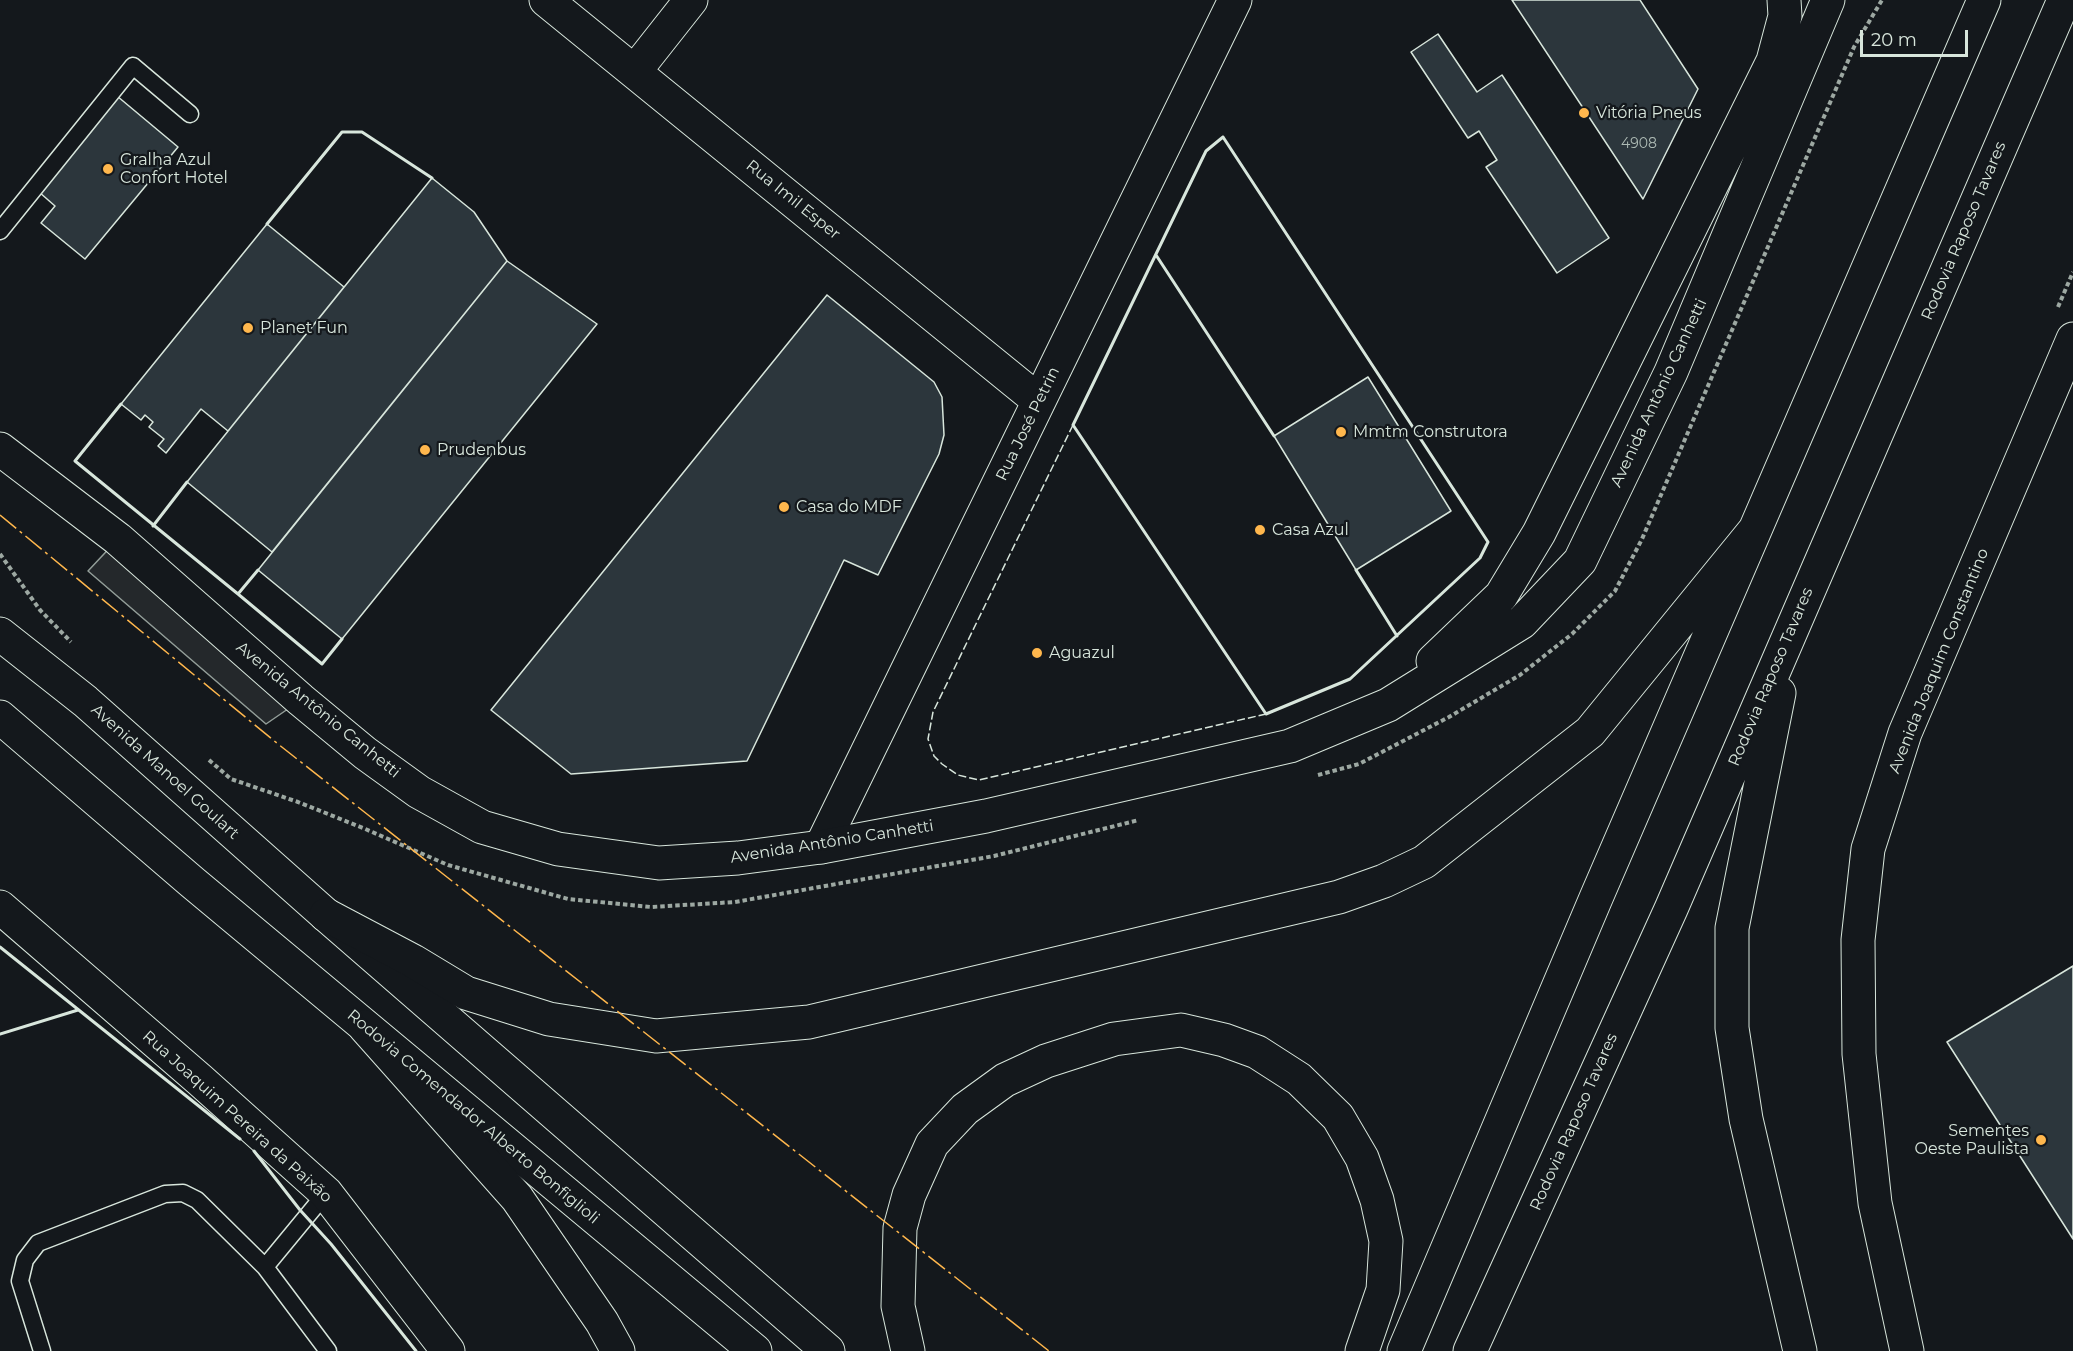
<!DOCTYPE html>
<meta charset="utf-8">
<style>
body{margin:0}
#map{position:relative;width:2073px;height:1351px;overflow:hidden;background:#14181c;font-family:Montserrat,sans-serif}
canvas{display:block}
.scale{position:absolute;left:1860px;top:30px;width:108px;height:27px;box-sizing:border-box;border:3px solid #d8e6dc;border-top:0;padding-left:8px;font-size:18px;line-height:21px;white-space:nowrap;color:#d8e6dc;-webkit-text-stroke:4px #14181c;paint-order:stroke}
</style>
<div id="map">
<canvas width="2073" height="1351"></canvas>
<div class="scale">20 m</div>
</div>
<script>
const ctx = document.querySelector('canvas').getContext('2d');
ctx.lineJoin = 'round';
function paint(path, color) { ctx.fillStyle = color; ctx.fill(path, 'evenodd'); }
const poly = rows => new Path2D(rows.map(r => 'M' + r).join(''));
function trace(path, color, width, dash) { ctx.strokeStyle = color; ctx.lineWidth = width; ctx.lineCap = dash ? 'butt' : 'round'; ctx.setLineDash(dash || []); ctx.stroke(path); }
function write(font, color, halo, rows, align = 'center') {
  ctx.font = font + ' Montserrat,sans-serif'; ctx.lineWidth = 4.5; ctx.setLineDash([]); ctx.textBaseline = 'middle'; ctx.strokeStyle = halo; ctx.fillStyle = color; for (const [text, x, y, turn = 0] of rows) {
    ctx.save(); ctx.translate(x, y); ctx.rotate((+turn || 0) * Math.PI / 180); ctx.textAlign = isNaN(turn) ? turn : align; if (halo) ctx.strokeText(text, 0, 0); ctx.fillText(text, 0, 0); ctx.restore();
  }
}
const parking = poly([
 [118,539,301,700,266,724,88,571,118,539]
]);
const building = poly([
 [1512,0,1640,0,1698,89,1643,199,1512,0],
 [1438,34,1477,92,1502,75,1609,238,1557,273,1486,167,1497,160,1479,131,1468,138,1411,52,1438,34],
 [117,96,178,147,85,259,41,223,55,206,39,192,117,96],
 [432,178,474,212,507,261,272,552,187,482,432,178],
 [267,224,344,287,228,431,201,409,166,453,158,446,164,439,149,427,153,422,145,415,141,420,121,404,267,224],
 [507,261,597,324,342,639,258,570,507,261],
 [827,295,934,382,942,397,944,435,939,454,878,575,844,560,747,761,571,774,491,710,827,295],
 [1368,377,1451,511,1356,570,1274,436,1368,377],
 [2073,966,2073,1239,1947,1042,2073,966]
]);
const path = poly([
 [2058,307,2073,272],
 [0,554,40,610,71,642],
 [209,760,231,779,298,802,363,828,448,865,568,899,651,907,735,902,994,856,1139,820],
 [1318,775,1359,764,1449,717,1520,675,1572,634,1615,591,1642,539,1854,47,1882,0]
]);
const lane = poly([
 [0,231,133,66,190,114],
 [265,1267,326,1193],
 [42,1351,20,1281,25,1260,38,1243,165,1194,183,1193,197,1200,265,1267,328,1351]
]);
const street = poly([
 [546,0,1039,401],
 [635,71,691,0],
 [821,847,1235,0]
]);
const secondary = poly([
 [0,449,118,539,301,700,365,753,419,792,482,827,558,849,659,863,738,858,821,847,986,816,1290,746,1388,705,1522,622,1580,561,1671,372,1828,0],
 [0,634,85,701,326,915,828,1351],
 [1433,661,1501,596,1539,533,1773,61,1785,16,1784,0],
 [0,717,192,882,755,1351],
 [0,907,200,1080,326,1193,448,1351],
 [1907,1351,1875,1203,1859,1054,1858,940,1868,849,1905,733,2073,339]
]);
const highway = poly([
 [1779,693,1732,928,1732,1028,1746,1119,1800,1351],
 [326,915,413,961,466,993,549,1019,656,1036,809,1022,1339,897,1384,881,1424,862,1590,732,1754,531],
 [365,1027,517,1198,602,1322,618,1351],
 [908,1351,898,1306,900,1228,909,1195,932,1144,965,1109,1005,1080,1046,1061,1114,1039,1181,1030,1224,1040,1257,1052,1299,1079,1338,1117,1362,1158,1377,1200,1386,1241,1383,1290,1362,1351],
 [1404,1351,1596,898,1984,0],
 [1470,1351,1671,909,2064,0]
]);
const fence = poly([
 [1073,425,933,712,928,739,934,756,942,764,958,775,979,780,1266,714]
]);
const wall = poly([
 [1223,137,1488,542,1480,558,1350,679,1266,714,1073,425,1206,151,1223,137],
 [267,224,342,132,362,132,432,178],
 [1156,255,1274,436],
 [121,404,75,461,238,594,322,664,342,639],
 [153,526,187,482],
 [1356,570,1397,636],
 [238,594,258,570],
 [0,947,240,1139],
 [0,1034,78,1010],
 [254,1151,300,1210,331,1244,416,1351]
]);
const power = poly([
 [0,515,278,744,1049,1351]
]);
const markers = [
 [1584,113,6,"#ffb74d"],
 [108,169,6,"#ffb74d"],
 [248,328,6,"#ffb74d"],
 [1341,432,6,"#ffb74d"],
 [425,450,6,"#ffb74d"],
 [784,507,6,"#ffb74d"],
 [1260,530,6,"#ffb74d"],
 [1037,653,6,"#ffb74d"],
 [2041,1140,6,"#ffb74d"]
];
const numberNames = [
 ["4908",1639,144]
];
const poiNames = [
 ["Vitória Pneus",1596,113],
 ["Gralha Azul",120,160],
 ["Confort Hotel",120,178],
 ["Planet Fun",260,328],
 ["Mmtm Construtora",1353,432],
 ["Prudenbus",437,450],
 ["Casa do MDF",796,507],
 ["Casa Azul",1272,530],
 ["Aguazul",1049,653],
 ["Sementes",2029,1131,"right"],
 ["Oeste Paulista",2029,1149,"right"]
];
const streetNames = [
 ["Rua Imil Esper",793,200,39],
 ["Rodovia Raposo Tavares",1964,231,-67],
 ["Avenida Antônio Canhetti",1659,393,-65],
 ["Rua José Petrin",1028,424,-64],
 ["Avenida Joaquim Constantino",1939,661,-68],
 ["Rodovia Raposo Tavares",1771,677,-67],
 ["Avenida Antônio Canhetti",318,710,39],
 ["Avenida Manoel Goulart",165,772,42],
 ["Avenida Antônio Canhetti",832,842,-9],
 ["Rua Joaquim Pereira da Paixão",237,1117,42],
 ["Rodovia Comendador Alberto Bonfiglioli",473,1117,40],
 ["Rodovia Raposo Tavares",1574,1122,-66]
];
paint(parking, '#24282b');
trace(parking, '#939e99', 1.5);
paint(building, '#2c363c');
trace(building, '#d8e6dc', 1.5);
trace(lane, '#d8e6dc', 19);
trace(street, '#d8e6dc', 35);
trace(secondary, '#d8e6dc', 35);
trace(highway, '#d8e6dc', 35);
trace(path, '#9da8a2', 4, [4.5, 3]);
trace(lane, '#14181c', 16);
trace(street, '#14181c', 33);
trace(secondary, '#14181c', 33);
trace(highway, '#14181c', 33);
trace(fence, '#d8e6dc', 1.5, [8, 3]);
trace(wall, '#d8e6dc', 3);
trace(power, '#ffb74d', 1.5, [21, 4.5, 3, 4.5]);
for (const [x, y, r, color] of markers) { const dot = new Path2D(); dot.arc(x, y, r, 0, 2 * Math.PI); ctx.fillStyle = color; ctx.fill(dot); trace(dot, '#14181c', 2); }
write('14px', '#adbab4', null, numberNames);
write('16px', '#d8e6dc', '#14181c', poiNames, 'left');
write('16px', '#d8e6dc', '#14181c', streetNames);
</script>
